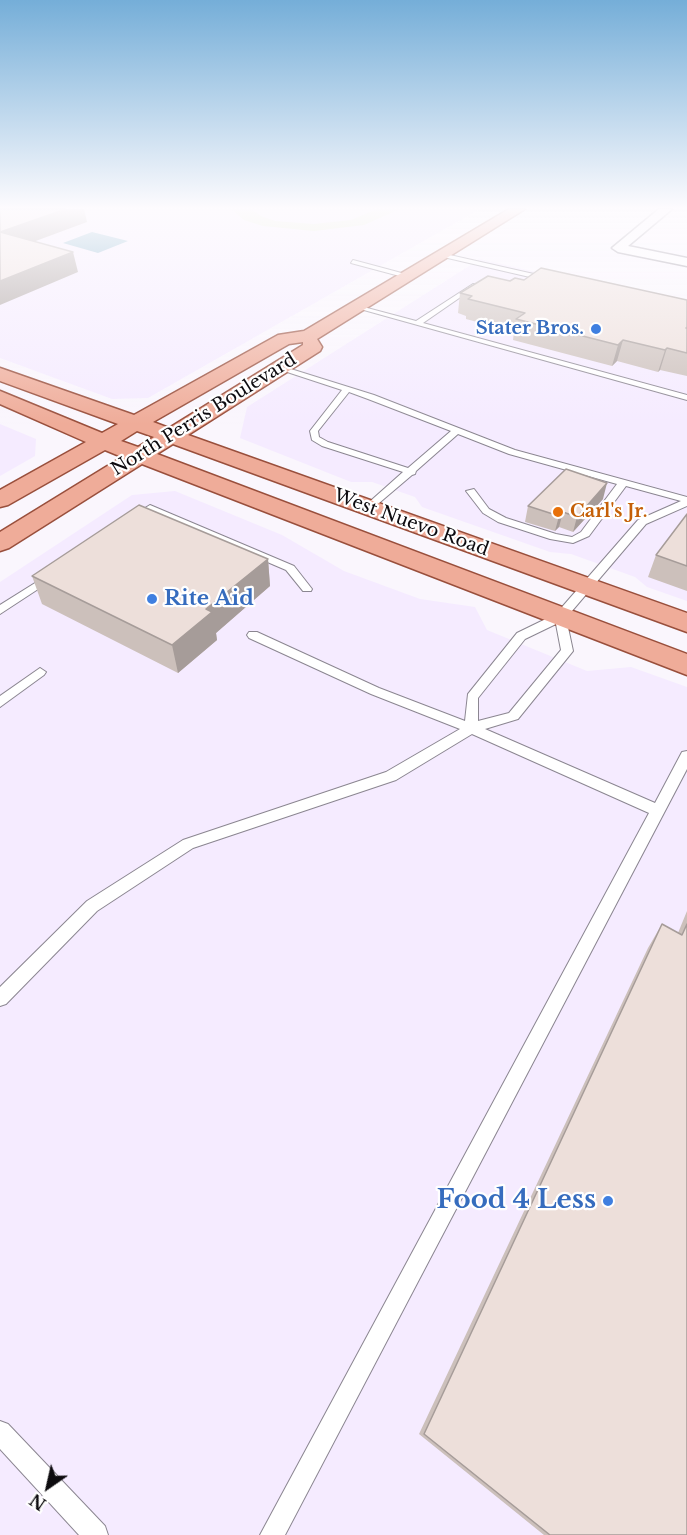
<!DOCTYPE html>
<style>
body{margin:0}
#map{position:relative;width:687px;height:1535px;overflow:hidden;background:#faf6fd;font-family:"Libre Baskerville",serif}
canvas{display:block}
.north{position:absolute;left:18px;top:1457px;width:60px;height:60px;-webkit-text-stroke:4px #fff;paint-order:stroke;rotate:214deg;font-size:16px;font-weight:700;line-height:24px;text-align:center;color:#0d0b0f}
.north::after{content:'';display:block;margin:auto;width:21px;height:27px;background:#0d0b0f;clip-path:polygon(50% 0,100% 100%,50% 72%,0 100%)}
</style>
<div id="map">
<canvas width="687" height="1535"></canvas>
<div class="north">N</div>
</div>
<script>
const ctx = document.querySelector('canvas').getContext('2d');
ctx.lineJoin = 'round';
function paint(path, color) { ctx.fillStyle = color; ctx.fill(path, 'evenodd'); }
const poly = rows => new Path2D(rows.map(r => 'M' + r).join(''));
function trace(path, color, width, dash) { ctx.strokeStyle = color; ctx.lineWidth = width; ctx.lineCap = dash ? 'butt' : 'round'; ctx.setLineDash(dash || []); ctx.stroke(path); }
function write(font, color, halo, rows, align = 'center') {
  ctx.font = font + ' "Libre Baskerville",serif'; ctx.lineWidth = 4.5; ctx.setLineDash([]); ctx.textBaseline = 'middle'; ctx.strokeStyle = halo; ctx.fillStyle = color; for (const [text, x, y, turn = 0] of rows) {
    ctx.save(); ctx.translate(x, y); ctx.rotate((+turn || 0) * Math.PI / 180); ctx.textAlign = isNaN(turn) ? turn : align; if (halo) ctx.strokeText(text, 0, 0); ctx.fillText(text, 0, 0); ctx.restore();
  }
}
const built = poly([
 [0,209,480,209,148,398,112,399,0,358],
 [480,259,687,307,687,601,647,587,635,577,571,554,550,552,422,507,415,497,372,482,351,482,240,438,247,407],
 [0,424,36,439,35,456,0,476],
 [175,491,282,535,344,571,420,599,475,607,487,630,587,671,631,667,687,687,687,1535,0,1535,0,582,132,495]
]);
const green = poly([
 [231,209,251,209,261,216,275,221,314,224,351,220,377,209,400,209,364,225,314,231,263,226,244,220]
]);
const water = poly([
 [92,232,128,241,98,253,63,243]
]);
const lane = poly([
 [441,253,547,277,550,279,547,281,439,256,441,253],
 [353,260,409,275,410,276,407,278,351,263,353,260],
 [473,284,478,285,423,323,687,395,687,400,353,307,356,305,416,321,473,284],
 [278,365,374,395,515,450,687,497,687,506,646,524,566,618,573,651,518,719,485,729,655,803,682,752,687,751,687,769,285,1535,260,1535,649,813,472,734,396,780,193,848,97,911,6,1004,0,1006,0,987,87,901,183,840,386,772,460,729,371,694,249,638,247,635,249,632,257,632,379,688,465,721,468,694,517,633,556,614,638,520,681,501,626,486,589,536,573,543,550,539,498,522,483,513,466,491,474,489,489,509,506,518,556,534,572,537,581,532,617,484,509,454,458,434,416,471,415,474,412,475,372,509,366,509,366,505,403,472,322,446,312,440,310,431,342,390,278,369,278,365],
 [349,392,368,399,451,431,408,468,328,442,319,437,318,431,349,392],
 [556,624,561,650,509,713,478,721,478,698,525,639,556,624],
 [150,505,294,566,312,589,311,591,303,591,286,570,151,512,140,520,132,520,132,516,150,505],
 [51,573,56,576,55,578,0,614,0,605,51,573],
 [40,668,46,672,44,675,0,707,0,696,40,668],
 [0,1421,8,1424,105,1526,108,1535,79,1535,0,1449,0,1421]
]);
const street = poly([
 [659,209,672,209,628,246,687,258,687,266,618,252,612,248,659,209]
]);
const primary = poly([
 [509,209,525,209,317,339,322,347,320,351,188,435,687,613,687,632,173,444,157,454,687,654,687,675,142,464,9,548,0,551,0,532,122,457,105,450,8,505,0,507,0,490,86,442,0,404,0,391,102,433,118,424,0,381,0,368,134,415,278,335,304,331,509,209],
 [303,342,303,345,169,428,153,422,289,344,303,342],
 [137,431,154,437,138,447,121,441,137,431]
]);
const wall = poly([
 [524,280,687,300,687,376,660,370,658,372,617,361,612,366,513,340,514,332,466,319,466,316,458,313,460,293,510,281],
 [603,499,573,532,559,527,555,531,525,522,528,506],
 [687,514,687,591,648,577,656,555],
 [268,559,270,586,216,633,217,640,178,673,42,604,32,576],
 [687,911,687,1535,544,1535,419,1434,648,948,662,924,678,933]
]);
const shadedWall = poly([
 [64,209,84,209,87,222,6,252,0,232],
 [73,252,78,272,0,305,0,281],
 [623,340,617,361,612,366,618,345],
 [667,348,660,370,658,372,665,350],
 [607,483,603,499,573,532,577,517],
 [563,512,559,527,555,531,559,516],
 [268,559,270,586,216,633,217,640,178,673,172,645,206,609]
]);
const building = poly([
 [0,209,66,209,0,232,73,252,0,281,0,209],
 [541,268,687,300,687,327,686,328,687,329,687,353,667,348,665,350,623,340,618,345,516,319,525,313,468,299,472,296,460,293,488,276,510,281,515,278,524,280,541,268],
 [566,469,607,483,577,517,563,512,559,516,528,506,566,469],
 [139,505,268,559,206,609,212,612,172,645,32,576,139,505],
 [687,514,687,566,656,555,687,514],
 [662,924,682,935,687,924,687,1535,550,1535,424,1434,662,924]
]);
const markers = [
 [596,329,6,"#3f7fe0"],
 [558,512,6,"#e8710a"],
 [152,599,6,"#3f7fe0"],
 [608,1201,6,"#3f7fe0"]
];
const farShopnames = [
 ["Stater Bros.",584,329]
];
const farStreetnames = [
 ["North Perris Boulevard",204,415,-32],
 ["West Nuevo Road",411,523,20]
];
const farFoodnames = [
 ["Carl's Jr.",570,512]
];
const shopNames = [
 ["Rite Aid",164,599]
];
const nearShopnames = [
 ["Food 4 Less",596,1201]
];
paint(built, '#f5ebff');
paint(green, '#dee9c2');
paint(water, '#6aa5c1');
trace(lane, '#8b8691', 2);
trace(street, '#8b8691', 3);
trace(primary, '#994f3c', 3);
paint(lane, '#fff');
paint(street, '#fff');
paint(primary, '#efac99');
paint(wall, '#ccc0bb');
paint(shadedWall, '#a69c99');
paint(building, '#eddfda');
trace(building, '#a69c99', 1.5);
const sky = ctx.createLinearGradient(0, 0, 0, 424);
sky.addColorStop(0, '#75aed8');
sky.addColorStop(0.49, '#fdfbfe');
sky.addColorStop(1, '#fdfbfe00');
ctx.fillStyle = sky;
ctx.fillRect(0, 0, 687, 424);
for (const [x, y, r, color] of markers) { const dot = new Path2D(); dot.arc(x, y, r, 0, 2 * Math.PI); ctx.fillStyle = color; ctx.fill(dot); trace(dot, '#fff', 2); }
write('bold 18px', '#366cbe', '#fff', farShopnames, 'right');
write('18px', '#0d0b0f', '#fff', farStreetnames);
write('bold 18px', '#c56008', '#fff', farFoodnames, 'left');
write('bold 21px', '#366cbe', '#fff', shopNames, 'left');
write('bold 26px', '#366cbe', '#fff', nearShopnames, 'right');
</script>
